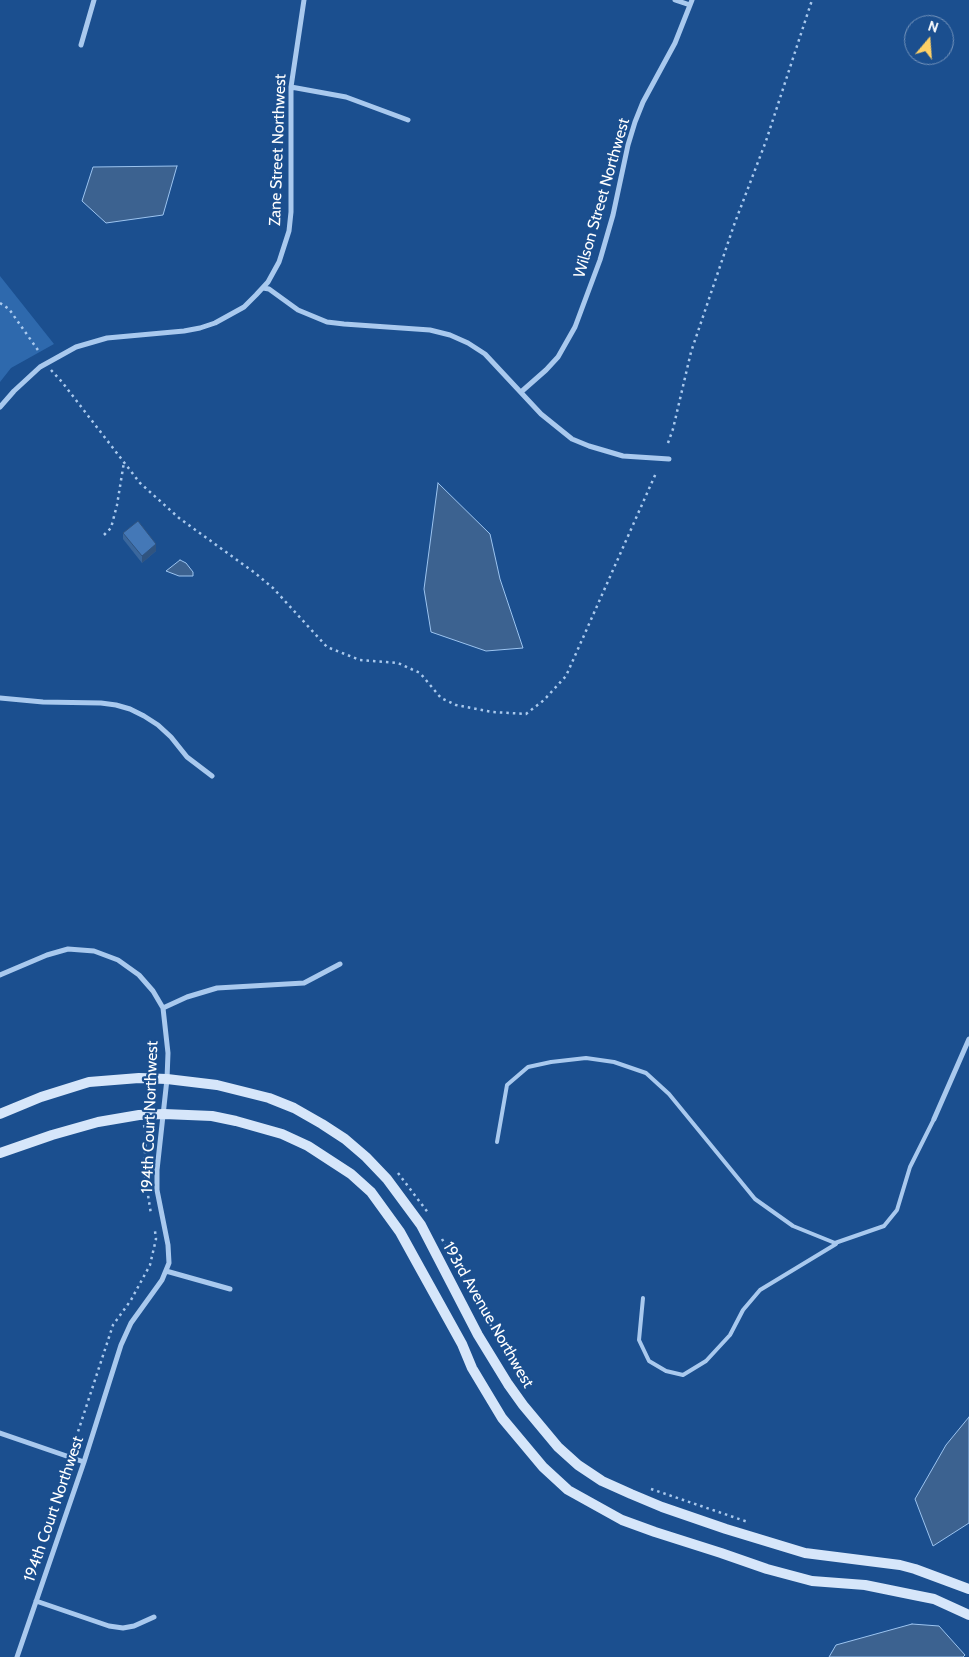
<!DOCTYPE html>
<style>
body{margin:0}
#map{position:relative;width:969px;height:1657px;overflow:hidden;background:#1b4f8f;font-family:Cabin,sans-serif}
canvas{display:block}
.north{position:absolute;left:904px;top:15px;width:50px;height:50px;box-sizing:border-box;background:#1b4f8f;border:1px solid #7695bc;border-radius:50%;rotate:18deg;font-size:14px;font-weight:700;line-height:20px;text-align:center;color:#fff}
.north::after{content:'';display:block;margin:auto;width:18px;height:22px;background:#ffd166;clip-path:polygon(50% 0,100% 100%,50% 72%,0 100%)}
</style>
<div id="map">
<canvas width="969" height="1657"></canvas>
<div class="north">N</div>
</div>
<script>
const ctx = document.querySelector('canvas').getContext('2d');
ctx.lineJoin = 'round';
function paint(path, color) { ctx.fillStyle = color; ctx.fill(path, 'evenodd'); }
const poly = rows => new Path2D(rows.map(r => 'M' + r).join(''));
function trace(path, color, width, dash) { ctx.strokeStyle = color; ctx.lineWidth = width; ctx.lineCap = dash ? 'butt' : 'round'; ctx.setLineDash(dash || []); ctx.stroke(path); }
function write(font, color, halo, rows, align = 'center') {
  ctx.font = font + ' Cabin,sans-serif'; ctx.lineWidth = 4.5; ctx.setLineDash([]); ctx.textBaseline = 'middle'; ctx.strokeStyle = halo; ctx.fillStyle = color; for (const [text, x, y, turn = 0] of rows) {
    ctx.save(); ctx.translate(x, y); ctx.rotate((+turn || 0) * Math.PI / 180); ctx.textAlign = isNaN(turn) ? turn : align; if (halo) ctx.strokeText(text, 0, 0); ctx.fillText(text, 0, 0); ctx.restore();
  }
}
const green = poly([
 [0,276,54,344,11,368,0,382]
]);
const water = poly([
 [177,166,163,215,106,223,82,201,93,167,177,166],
 [438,483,490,534,500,579,523,648,486,651,431,632,424,589,438,483],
 [180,560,186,563,193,572,193,576,179,576,166,571,180,560],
 [969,1417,969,1523,933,1546,915,1499,946,1445,969,1417],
 [912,1624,939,1626,965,1655,963,1657,829,1657,836,1645,912,1624]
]);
const path = poly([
 [0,303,9,309,40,353],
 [51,370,62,382,140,483,179,518,255,573,273,588,327,647,360,660,398,663,420,673,441,698,456,705,492,712,526,714,544,700,566,676,656,473],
 [668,443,673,429,691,352,734,225,766,141,812,0],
 [104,535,111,528,117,505,124,462],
 [144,1125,146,1134,144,1170,151,1214],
 [398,1173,429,1214],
 [442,1239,524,1384],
 [72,1450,113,1325,131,1300,150,1265,156,1239,155,1231],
 [651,1489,748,1522]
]);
const lane = poly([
 [497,1142,507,1085,528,1067,551,1062,586,1058,614,1062,646,1073,669,1094,755,1199,793,1226,835,1243,884,1226,897,1210,910,1167,934,1119],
 [643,1298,639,1340,649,1361,666,1371,683,1375,706,1361,730,1335,743,1310,760,1290,836,1244]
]);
const street = poly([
 [675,0,690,5],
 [81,45,94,0],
 [291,87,346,97,408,120],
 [263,288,269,289,298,310,327,322,344,324,430,330,450,335,468,343,485,354,541,414,572,439,589,446,623,456,669,459],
 [521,392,546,370,558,357,575,327,600,260,613,215,628,145,635,122,643,102,675,43,692,0],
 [0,407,14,391,40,367,76,347,107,338,184,331,200,328,215,323,244,307,256,295,268,282,279,262,289,231,291,212,291,87,304,0],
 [0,698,43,702,101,703,116,705,130,709,144,716,158,725,171,737,187,757,212,776],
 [0,975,47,955,68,949,94,951,118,960,139,975,153,991,163,1008,168,1053,167,1079,157,1170,157,1190,168,1245,169,1263,162,1280,131,1323,121,1345,84,1462,17,1657],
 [163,1008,187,997,217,988,304,983,340,964],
 [934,1119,969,1039],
 [166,1271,230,1289],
 [0,1433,84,1462],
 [36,1601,109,1626,123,1628,134,1626,154,1617]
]);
const secondary = poly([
 [0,1114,41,1097,89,1082,139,1078,167,1079,217,1085,269,1098,294,1108,322,1124,345,1139,366,1157,387,1179,421,1225,478,1335,508,1384,523,1405,558,1447,578,1465,602,1481,631,1494,662,1507,726,1529,805,1553,900,1565,915,1569,969,1589],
 [0,1153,52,1135,98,1122,139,1115,164,1114,212,1116,236,1121,282,1134,308,1146,351,1174,371,1192,400,1232,416,1261,462,1344,472,1368,502,1418,543,1467,568,1490,622,1520,655,1532,721,1553,767,1569,812,1581,865,1585,914,1595,934,1599,969,1615]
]);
const wall = poly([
 [123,533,156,551,142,563,123,539]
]);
const shadedWall = poly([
 [156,544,156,551,142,563,142,556]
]);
const building = poly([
 [138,521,156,544,142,556,123,533,138,521]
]);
const streetNames = [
 ["Zane Street Northwest",278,150,-88],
 ["Wilson Street Northwest",602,198,-74],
 ["194th Court Northwest",150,1117,-88],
 ["193rd Avenue Northwest",488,1315,60],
 ["194th Court Northwest",54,1509,-71]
];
paint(green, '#2e69ad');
paint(water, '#3c6290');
trace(water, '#9cc4f0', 1);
trace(path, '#a9c9ee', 2.5, [2.5, 4]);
trace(lane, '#a9c9ee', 4);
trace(street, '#a9c9ee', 5);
trace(secondary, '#d6e6fa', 10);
paint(wall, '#3a679d');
paint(shadedWall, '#305480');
paint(building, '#4478b7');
trace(building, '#305480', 1);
write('16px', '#fff', '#1b4f8f', streetNames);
</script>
